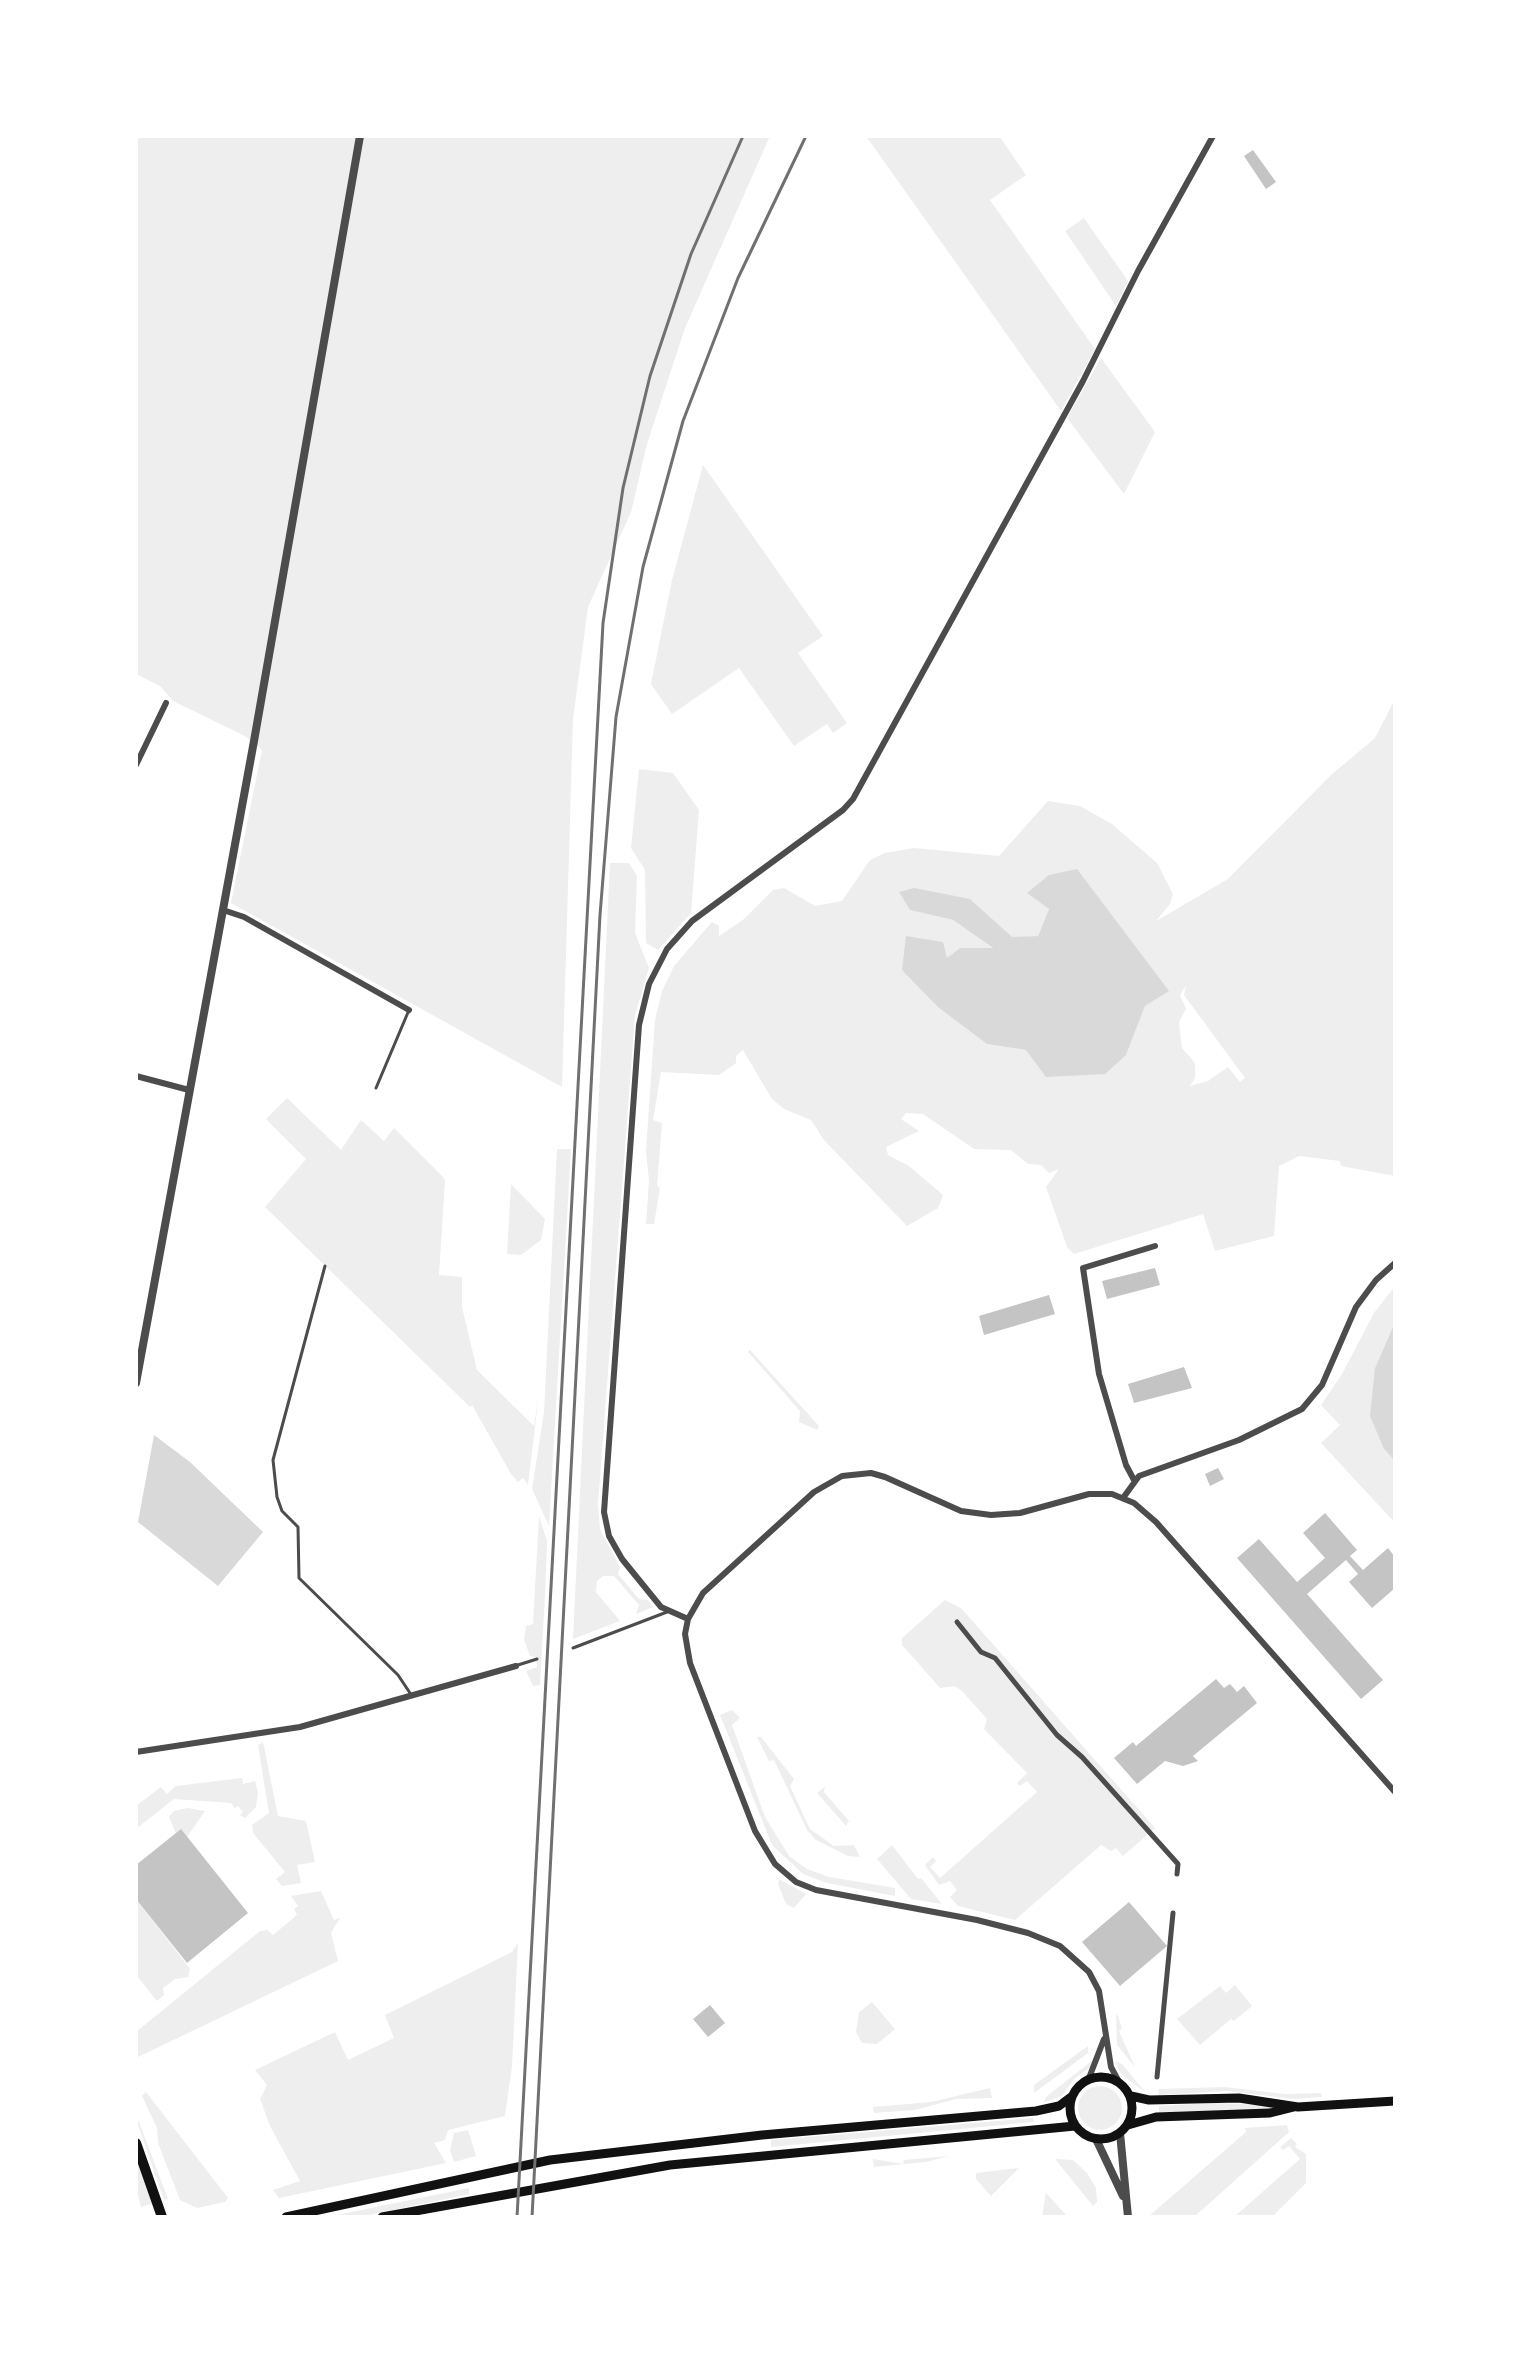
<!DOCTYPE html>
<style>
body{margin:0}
#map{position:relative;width:1531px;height:2353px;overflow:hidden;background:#fff;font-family:"Sofia Sans Condensed",sans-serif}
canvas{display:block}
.frame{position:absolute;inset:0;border:138px solid #fff;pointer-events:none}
</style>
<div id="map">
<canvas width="1531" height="2353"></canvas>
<div class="frame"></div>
</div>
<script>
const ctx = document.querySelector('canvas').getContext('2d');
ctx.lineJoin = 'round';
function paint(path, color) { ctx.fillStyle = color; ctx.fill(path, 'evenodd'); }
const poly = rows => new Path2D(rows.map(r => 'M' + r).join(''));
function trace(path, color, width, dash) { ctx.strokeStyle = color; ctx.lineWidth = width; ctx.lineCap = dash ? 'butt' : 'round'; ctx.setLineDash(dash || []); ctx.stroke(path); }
const green = poly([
 [136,136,770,136,685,328,647,444,631,512,588,607,573,719,562,1087,231,903,262,750,245,736,173,701,160,686,136,674],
 [866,136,999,136,1026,175,990,200,1095,349,1061,411],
 [1084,218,1128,281,1116,306,1065,231],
 [1101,358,1155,432,1124,494,1067,418],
 [703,465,823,636,798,653,847,723,833,733,827,724,794,746,739,668,672,714,651,684,672,580],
 [1395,699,1395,1176,1341,1166,1340,1161,1299,1156,1279,1166,1274,1236,1215,1251,1203,1214,1074,1254,1067,1247,1046,1187,1059,1169,1049,1173,1041,1165,1028,1164,1011,1150,974,1149,923,1114,906,1113,901,1119,919,1131,886,1147,888,1155,909,1166,943,1195,938,1208,907,1226,824,1140,811,1120,784,1109,772,1099,743,1050,736,1056,736,1063,719,1075,661,1072,653,1120,662,1123,657,1186,660,1188,654,1224,646,1224,649,1181,646,1151,655,1020,662,991,674,966,712,922,719,926,719,936,744,919,773,890,784,888,815,906,842,901,870,860,885,853,914,848,999,856,1048,801,1080,806,1112,824,1157,863,1173,894,1170,904,1156,921,1228,879,1331,775,1375,738],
 [1028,893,1169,990,1145,1006,1126,1055,1026,1050,987,1044,906,936,947,959,994,949,953,920,910,910,970,899,1012,938,1038,936,1049,909],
 [1186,986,1184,995,1245,1078,1240,1082,1228,1067,1208,1081,1190,1086,1195,1078,1195,1063,1182,1048,1179,1022,1186,1009,1180,995],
 [639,769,673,773,699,810,691,913,658,950,646,943,645,870,631,848],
 [610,863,629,863,637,876,635,933,649,968,635,1015,598,1504,600,1529,620,1567,618,1574,639,1599,648,1600,653,1607,636,1614,639,1605,614,1576,603,1576,597,1581,596,1592,620,1621,573,1639],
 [287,1098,341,1150,361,1120,384,1141,394,1128,441,1175,445,1180,439,1275,462,1277,462,1307,477,1370,534,1426,539,1393,528,1485,523,1478,518,1482,511,1474,472,1405,470,1407,265,1207,306,1159,266,1119],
 [557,1149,571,1149,549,1526,532,1489,544,1412],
 [511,1184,545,1219,541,1240,521,1255,507,1254],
 [1395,1286,1395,1322,1375,1368,1384,1449,1395,1461,1395,1523,1321,1443,1340,1425,1321,1405,1342,1374,1374,1313],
 [750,1350,819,1426,817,1430,799,1422,800,1411,748,1352],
 [539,1516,547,1541,545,1595,540,1685,533,1686,526,1671,537,1667,537,1658,530,1656,524,1639,526,1626,533,1624],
 [945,1600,961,1608,1155,1828,1123,1856,1116,1848,1111,1851,1101,1845,1015,1920,958,1906,950,1897,957,1890,950,1881,939,1885,925,1865,933,1857,936,1861,930,1867,940,1878,1037,1792,1027,1781,1020,1786,1017,1783,1027,1773,984,1729,987,1719,961,1690,954,1686,940,1688,902,1645,902,1638],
 [732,1710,740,1718,732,1725,765,1817,789,1856,807,1869,829,1877,895,1888,895,1896,827,1883,803,1874,772,1845,720,1715],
 [757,1737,761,1737,794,1779,790,1786,810,1829,834,1846,854,1845,860,1857,848,1856,816,1840,807,1830,774,1760,769,1761],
 [263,1742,278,1816,306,1821,315,1862,297,1865,301,1883,282,1886,276,1879,285,1872,253,1833,252,1825,269,1813,258,1745],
 [242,1778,243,1784,255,1781,258,1792,256,1807,245,1818,240,1815,243,1812,238,1806,235,1808,231,1803,174,1799,136,1829,136,1806,161,1787,167,1794,176,1786],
 [825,1787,824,1792,849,1821,846,1826,817,1793],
 [187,1808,205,1811,187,1837,176,1833,169,1817,174,1811],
 [892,1845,918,1879,921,1878,942,1904,911,1899,877,1859],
 [779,1879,806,1894,794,1908,786,1904,778,1884],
 [321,1891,334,1920,340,1918,331,1933,338,1961,136,2058,136,2032,260,1931,267,1930,273,1935,297,1915,294,1909,298,1906,291,1896],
 [136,1899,190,1969,188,1977,175,1979,163,1988,164,1995,157,2001,136,1975],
 [518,1943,512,2066,505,2116,448,2130,445,2140,434,2143,446,2163,279,2198,273,2190,300,2181,270,2126,260,2099,267,2085,255,2070,335,2032,348,2060,394,2038,385,2015,512,1952],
 [1235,1985,1252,2006,1234,2021,1231,2019,1200,2045,1177,2019,1220,1986,1226,1993],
 [872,2002,895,2029,877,2044,862,2043,856,2032,859,2012],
 [1116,2012,1122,2028,1119,2031,1135,2067,1117,2045],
 [1088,2046,1088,2053,1034,2093,1034,2085],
 [1093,2060,1091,2067,1075,2078,1062,2096,1044,2102,1047,2096],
 [1115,2061,1122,2064,1146,2093,1121,2074],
 '1078 2108a22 22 0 1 1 44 0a22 22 0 1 1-44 0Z',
 [1224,2087,1285,2094,1321,2093,1322,2097,1294,2099,1227,2091,1158,2095,1159,2089],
 [990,2088,992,2098,956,2099,915,2110,874,2113,873,2107,931,2102],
 [146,2092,228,2198,225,2202,197,2208,180,2200,158,2143,157,2128,142,2096],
 [1214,2103,1245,2104,1275,2106,1272,2110,1159,2112,1159,2106],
 [1033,2118,1034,2122,771,2147,771,2140],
 [136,2119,139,2122,168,2199,164,2200],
 [1287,2125,1289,2132,1194,2217,1148,2217,1246,2132,1245,2128],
 [468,2130,476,2156,454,2162,450,2150,454,2133],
 [1291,2138,1297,2144,1295,2147,1306,2154,1306,2183,1272,2217,1234,2217,1300,2159,1289,2146,1283,2150,1280,2147],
 [949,2156,926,2162,874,2167,873,2159,903,2164,904,2160],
 [136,2159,152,2204,141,2207,136,2188],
 [1055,2159,1073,2160,1087,2173,1096,2188,1097,2202,1093,2206],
 [1019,2168,991,2196,976,2179,976,2173],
 [469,2188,469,2194,360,2217,327,2217],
 [1046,2192,1046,2193,1068,2217,1042,2217]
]);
const water = poly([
 [1077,869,1169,991,1145,1006,1126,1055,1105,1074,1046,1077,1026,1050,987,1044,938,1007,902,970,906,936,943,942,947,958,960,948,993,948,953,920,910,910,899,892,914,888,970,899,1012,937,1038,936,1049,909,1027,893,1049,875],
 [1395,1322,1395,1461,1384,1449,1370,1416,1375,1368],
 [154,1435,190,1462,263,1532,218,1586,138,1522]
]);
const building = poly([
 [1253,150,1276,182,1266,189,1244,156],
 [1155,1268,1160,1285,1107,1299,1102,1281],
 [1049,1295,1055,1314,984,1335,979,1316],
 [1184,1367,1192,1388,1134,1403,1128,1384],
 [1218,1468,1224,1479,1210,1486,1205,1474],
 [1325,1513,1357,1550,1350,1556,1363,1570,1388,1548,1395,1557,1395,1588,1372,1608,1349,1582,1358,1574,1346,1560,1307,1594,1383,1680,1361,1699,1237,1558,1259,1539,1297,1582,1325,1558,1303,1533],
 [1216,1679,1224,1688,1230,1684,1237,1692,1244,1686,1257,1703,1193,1756,1198,1761,1183,1766,1165,1761,1137,1784,1114,1758,1133,1742,1136,1746],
 [181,1829,248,1913,187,1963,136,1899,136,1865],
 [1129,1902,1167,1946,1120,1986,1082,1942],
 [710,2005,725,2023,708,2037,693,2019]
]);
const service = poly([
 [376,1088,409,1010],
 [325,1266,273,1460,277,1497,282,1511,298,1527,299,1578,398,1675,410,1693],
 [573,1648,667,1612],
 [518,1665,537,1659]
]);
const pedestrian = poly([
 [957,1622,981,1652,995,1658,1057,1735,1082,1757,1178,1864,1177,1874],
 [1157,2077,1173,1913]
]);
const minor = poly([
 [136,765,166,703],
 [223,910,244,917,409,1010],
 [136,1076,189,1090],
 [1134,1480,1126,1465,1099,1374,1083,1268,1155,1246],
 [1123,1498,1139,1476,1239,1440,1302,1409,1322,1385,1356,1307,1376,1280,1395,1263],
 [688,1619,661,1607,622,1559,609,1536,604,1512,639,1025,649,984,667,949,692,921,843,810,853,799,1083,381,1138,271,1213,136],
 [136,1752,300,1727,516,1666],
 [1089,2078,1104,2039],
 [1119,2082,1111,2067,1099,1991,1089,1972,1060,1946,1028,1933,977,1920,816,1890,796,1882,775,1864,755,1831,690,1663,685,1634,688,1619,703,1593,814,1492,842,1476,871,1473,885,1477,961,1511,991,1515,1020,1513,1089,1494,1112,1494,1134,1503,1156,1522,1395,1792]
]);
const tertiary = poly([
 [136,1383,254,741,360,136],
 [1120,2133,1128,2217],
 [1096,2139,1123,2196]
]);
const secondary = poly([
 '1070 2108a31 31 0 1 1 62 0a31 31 0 1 1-62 0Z',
 [1131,2096,1149,2100,1239,2098,1298,2107,1395,2101],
 [1128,2125,1156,2117,1270,2113,1294,2107],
 [286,2217,550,2160,762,2135,1036,2111,1059,2106,1071,2097],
 [382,2217,670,2165,1075,2126]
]);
const primary = poly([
 [136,2143,162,2217]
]);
const rail = poly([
 [517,2217,603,623,623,488,650,376,691,254,743,136],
 [532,2217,600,915,616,717,643,567,683,421,738,278,806,136]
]);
paint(green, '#eee');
paint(water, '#d9d9d9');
paint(building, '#c4c4c4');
trace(service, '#4c4c4c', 3);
trace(pedestrian, '#4c4c4c', 5);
trace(minor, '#4c4c4c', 6);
trace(tertiary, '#4c4c4c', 8);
trace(secondary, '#111', 9);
trace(primary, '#111', 10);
trace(rail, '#707070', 3);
</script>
